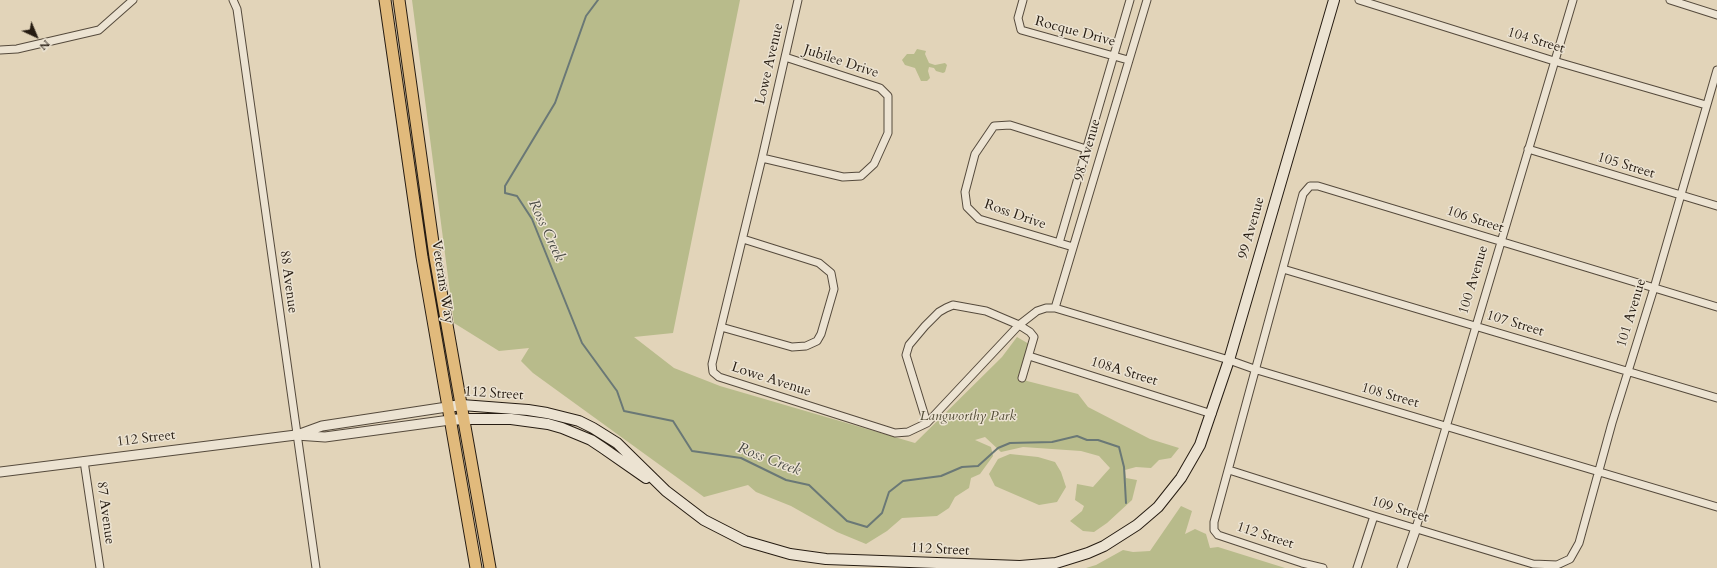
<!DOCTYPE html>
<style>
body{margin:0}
#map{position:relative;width:1717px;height:568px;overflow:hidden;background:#e2d4b9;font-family:Cardo,serif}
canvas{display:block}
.north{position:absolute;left:16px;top:16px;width:40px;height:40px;-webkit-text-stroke:3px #ece3d2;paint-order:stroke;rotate:136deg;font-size:11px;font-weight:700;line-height:16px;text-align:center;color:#261c12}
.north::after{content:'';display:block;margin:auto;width:14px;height:18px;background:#261c12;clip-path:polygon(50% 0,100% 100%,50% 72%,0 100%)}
</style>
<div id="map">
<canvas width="1717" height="568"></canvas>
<div class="north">N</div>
</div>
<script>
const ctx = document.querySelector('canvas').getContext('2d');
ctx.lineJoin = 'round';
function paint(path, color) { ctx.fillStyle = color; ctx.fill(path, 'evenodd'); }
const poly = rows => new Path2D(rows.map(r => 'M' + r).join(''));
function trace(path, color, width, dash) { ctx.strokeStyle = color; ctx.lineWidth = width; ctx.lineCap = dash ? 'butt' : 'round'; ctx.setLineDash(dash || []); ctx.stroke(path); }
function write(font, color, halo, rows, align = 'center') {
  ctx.font = font + ' Cardo,serif'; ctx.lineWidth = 3; ctx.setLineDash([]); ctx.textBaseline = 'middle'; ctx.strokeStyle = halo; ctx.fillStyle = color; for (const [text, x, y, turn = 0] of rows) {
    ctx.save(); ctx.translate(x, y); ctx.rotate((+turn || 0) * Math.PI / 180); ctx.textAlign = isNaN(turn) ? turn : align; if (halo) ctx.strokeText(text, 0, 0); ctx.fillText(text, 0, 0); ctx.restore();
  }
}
const green = poly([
 [412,0,740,0,673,333,634,337,674,368,720,386,915,443,1002,357,1017,337,1029,344,1021,378,1027,381,1078,394,1088,407,1150,439,1179,448,1171,458,1159,460,1151,468,1136,467,1125,470,1126,478,1137,480,1132,500,1107,523,1094,532,1083,531,1070,521,1082,511,1084,506,1075,500,1077,484,1093,487,1110,468,1099,456,1081,451,1023,447,1001,452,985,437,975,440,991,447,993,456,980,474,971,478,969,488,955,497,949,508,937,516,902,518,887,531,866,544,837,532,791,506,756,492,748,485,704,497,533,373,521,361,529,348,499,351,454,323],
 [917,49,926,51,925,54,929,63,935,65,945,63,947,65,945,72,943,73,936,71,934,68,929,67,928,71,930,78,927,81,921,81,915,68,905,65,902,60,907,54,914,54],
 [1010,454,1038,457,1055,462,1061,472,1066,487,1057,502,1039,505,995,486,989,474,998,459],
 [1181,506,1192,511,1185,534,1195,529,1206,534,1210,548,1218,547,1285,568,1086,568,1096,565,1123,550,1133,552,1150,551]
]);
const stream = poly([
 [598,0,586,16,555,103,505,186,505,193,517,196,532,219,582,343,617,391,624,411,673,421,692,451,741,458,786,480,809,485,847,521,867,527,882,513,889,492,903,481,941,476,962,467,978,466,998,448,1010,443,1052,442,1077,436,1087,440,1098,440,1119,447,1124,467,1126,503]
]);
const minor = poly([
 [233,0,237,9,316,568],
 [798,0,762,158,712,364,713,372,719,377,895,433,908,432,927,423,1019,325,1037,311,1046,308,1055,308,1229,360,1257,370,1717,507],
 [1023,0,1018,18,1021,30,1128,60],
 [1359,0,1554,61,1706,105],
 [1670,0,1717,15],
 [0,50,17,49,99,30,133,0],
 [1528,149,1717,206],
 [762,158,843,177,861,176,874,164,888,133,888,96,880,88,785,57],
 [1059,243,1130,0],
 [1073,247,979,219,967,207,965,192,975,154,994,126,1010,125,1086,149],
 [1283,269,1717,398],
 [1055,308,1147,0],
 [721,327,792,347,806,346,817,341,821,334,834,289,831,273,819,263,743,239],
 [1029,356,1212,414],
 [927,423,906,355,909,345,925,326,939,312,946,308,953,305,986,311,1019,325,1030,332,1034,337,1022,378],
 [84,461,100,568],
 [1229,470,1374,516,1533,564,1557,565,1570,559,1579,543,1612,423,1654,288,1717,70],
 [1416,528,1573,0],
 [1323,568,1302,563,1218,535,1214,530,1214,522,1303,194,1310,186,1318,186,1717,307],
 [1357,568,1374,516]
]);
const tertiary = poly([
 [300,434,322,426,447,407],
 [0,472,296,435,325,437,450,420],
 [1402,568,1416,528]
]);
const secondary = poly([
 [447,407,462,405,528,410,547,413,579,421,593,428,617,443,666,491,704,520,745,541,790,554,826,559,1020,566,1056,563,1088,553,1104,546,1137,525,1158,507,1181,478,1200,445,1229,360,1334,0],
 [450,420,464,419,511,419,548,424,562,428,591,440,603,448,646,478]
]);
const primary = poly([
 [385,0,422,257,476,568],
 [399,0,435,257,490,568]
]);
const streetNames = [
 ["Rocque Drive",1075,32,15],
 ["104 Street",1536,41,17],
 ["Jubilee Drive",841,62,18],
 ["Lowe Avenue",770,64,-77],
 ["98 Avenue",1088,150,-74],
 ["105 Street",1626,166,17],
 ["Ross Drive",1015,215,19],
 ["106 Street",1475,220,18],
 ["99 Avenue",1252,228,-74],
 ["100 Avenue",1474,280,-73],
 ["88 Avenue",288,282,82],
 ["Veterans Way",442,282,81],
 ["101 Avenue",1632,313,-73],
 ["107 Street",1515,324,17],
 ["108A Street",1124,372,17],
 ["Lowe Avenue",771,380,18],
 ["112 Street",494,394,4],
 ["108 Street",1390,396,16],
 ["112 Street",146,439,-7],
 ["109 Street",1400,510,17],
 ["87 Avenue",105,513,82],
 ["112 Street",1265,536,18],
 ["112 Street",940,550,3]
];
const parkNames = [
 ["Langworthy Park",968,417]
];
const waterNames = [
 ["Ross Creek",546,231,65],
 ["Ross Creek",769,460,21]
];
paint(green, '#b8bb8b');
trace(stream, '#6a7876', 2);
trace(minor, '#554a3c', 9);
trace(tertiary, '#554a3c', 11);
trace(secondary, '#261c12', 12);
trace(primary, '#261c12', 13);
trace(minor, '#ece3d2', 7);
trace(tertiary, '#ece3d2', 9);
trace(secondary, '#ece3d2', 10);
trace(primary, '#e1ba7c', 11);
write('14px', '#261c12', '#ece3d2', streetNames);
write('italic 14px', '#524c36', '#ece3d2', parkNames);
write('italic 15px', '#484a44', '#ece3d2', waterNames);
</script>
